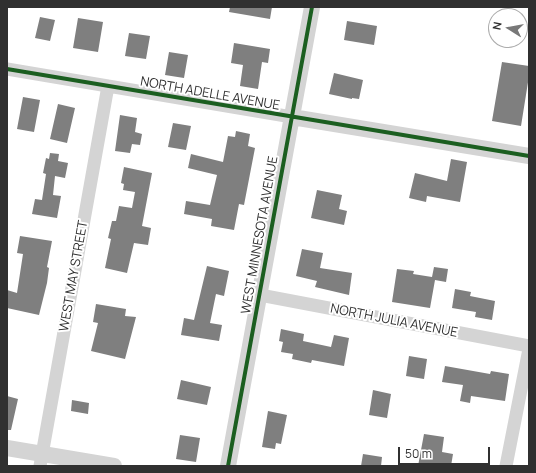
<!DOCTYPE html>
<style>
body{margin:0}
#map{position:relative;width:536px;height:473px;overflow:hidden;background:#fff;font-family:Manrope,sans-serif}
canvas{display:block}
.frame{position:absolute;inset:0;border:8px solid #303030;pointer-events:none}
.north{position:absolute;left:488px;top:8px;width:40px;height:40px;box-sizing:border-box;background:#fff;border:1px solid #acacac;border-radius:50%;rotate:281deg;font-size:11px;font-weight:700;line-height:16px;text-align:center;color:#303030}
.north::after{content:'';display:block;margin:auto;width:14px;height:18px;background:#787878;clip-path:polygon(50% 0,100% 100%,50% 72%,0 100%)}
.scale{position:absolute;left:398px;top:447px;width:92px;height:18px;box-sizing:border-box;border:2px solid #303030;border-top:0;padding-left:5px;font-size:12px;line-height:14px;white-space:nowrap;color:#303030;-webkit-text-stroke:3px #fff;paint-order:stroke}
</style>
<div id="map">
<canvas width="536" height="473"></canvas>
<div class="frame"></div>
<div class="north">N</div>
<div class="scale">50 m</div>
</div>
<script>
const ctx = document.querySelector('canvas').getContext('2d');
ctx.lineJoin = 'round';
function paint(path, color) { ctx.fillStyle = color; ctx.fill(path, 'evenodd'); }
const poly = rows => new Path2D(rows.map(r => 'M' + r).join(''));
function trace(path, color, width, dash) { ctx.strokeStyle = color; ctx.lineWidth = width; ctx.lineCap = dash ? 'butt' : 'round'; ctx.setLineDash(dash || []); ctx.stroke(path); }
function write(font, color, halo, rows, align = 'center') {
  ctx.font = font + ' Manrope,sans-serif'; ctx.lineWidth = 4; ctx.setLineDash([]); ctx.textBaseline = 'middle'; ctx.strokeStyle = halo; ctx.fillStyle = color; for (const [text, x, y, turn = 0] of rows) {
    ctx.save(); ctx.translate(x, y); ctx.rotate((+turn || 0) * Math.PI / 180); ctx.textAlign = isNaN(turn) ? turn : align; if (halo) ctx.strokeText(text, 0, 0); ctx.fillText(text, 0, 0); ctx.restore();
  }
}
const building = poly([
 [230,7,272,7,270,19,229,12],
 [40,17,55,20,50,41,35,38],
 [78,18,103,22,98,52,73,48],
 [347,21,377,26,374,45,344,40],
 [129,33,150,36,146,59,125,56],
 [234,43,270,49,268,63,262,62,258,89,240,86,243,65,231,63],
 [169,52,188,55,184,78,165,75],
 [502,62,529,66,529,76,521,126,492,121],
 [334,73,363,80,359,99,352,98,352,99,329,94],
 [23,97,40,100,34,132,17,129],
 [58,104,75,108,67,143,50,139],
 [120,115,137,118,135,132,142,134,140,145,132,144,130,153,115,151],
 [173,123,191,126,186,150,168,147],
 [236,131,250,134,248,146,255,148,244,205,239,204,234,230,211,226,212,219,184,214,186,201,210,205,217,175,188,168,191,154,223,162,228,136,235,137],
 [50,153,59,154,58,161,68,163,65,178,55,176,53,195,61,196,57,218,32,214,35,199,42,200,46,174,43,173,46,158,49,159],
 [451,159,467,162,460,202,427,196,426,202,409,198,415,173,447,181],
 [124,167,152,173,142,226,151,228,148,245,134,243,127,273,105,268,111,239,108,238,112,221,116,221,119,206,132,208,135,192,123,190,124,184,121,183],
 [317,190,342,195,339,209,347,211,344,225,311,218],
 [20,236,52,241,47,267,49,268,47,283,39,315,7,308,7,290,17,293,23,254,17,253],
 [302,249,323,253,320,268,352,273,349,295,315,287,317,281,296,276],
 [207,266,229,271,224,296,216,294,210,323,222,325,219,341,181,335,184,318,194,320],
 [434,267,448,269,446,282,435,280,430,308,392,302,397,269,414,271,413,274,432,277],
 [455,289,471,292,470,296,495,301,492,320,475,317,476,312,452,308],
 [96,304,126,309,125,316,136,317,125,359,91,351,98,323,93,322],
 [281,329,304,334,303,341,331,347,334,335,349,338,344,366,312,360,311,363,292,359,293,354,281,352,283,342,279,341],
 [409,356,427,359,424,379,406,376],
 [445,366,490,374,491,371,509,374,505,401,471,396,470,403,460,401,463,385,442,382],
 [181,380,211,387,207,405,177,399],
 [373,390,391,394,387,418,369,415],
 [7,396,18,399,11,430,7,430],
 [72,400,89,403,88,414,71,411],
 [268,411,287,415,281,444,276,443,275,449,262,447],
 [424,434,444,437,442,452,453,454,451,466,418,466],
 [180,435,200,438,196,462,176,459],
 [363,454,382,457,381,466,361,466]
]);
const minor = poly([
 [7,69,292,117],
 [260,295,529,346],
 [40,466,108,86],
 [506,466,529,349]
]);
const tertiary = poly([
 [292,117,529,156],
 [7,448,114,466],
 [228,466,312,7]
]);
const cycleway = poly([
 [7,69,529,156],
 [228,466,312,7]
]);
const streetNames = [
 ["NORTH ADELLE AVENUE",210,94,10],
 ["WEST MINNESOTA AVENUE",260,235,-80],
 ["WEST MAY STREET",74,276,-80],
 ["NORTH JULIA AVENUE",394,321,11]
];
paint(building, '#7f7f7f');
trace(minor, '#d4d4d4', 13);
trace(tertiary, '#d4d4d4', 16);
trace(cycleway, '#1b5e20', 4);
write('13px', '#303030', '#fff', streetNames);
</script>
